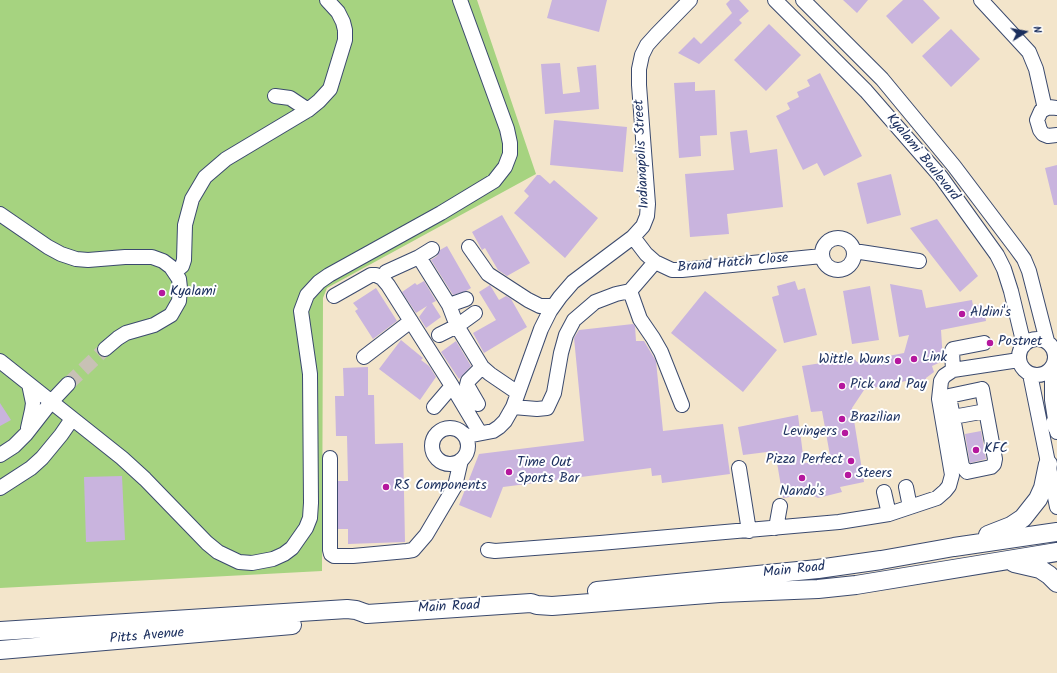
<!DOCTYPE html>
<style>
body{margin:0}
#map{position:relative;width:1057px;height:673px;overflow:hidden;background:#f3e5cb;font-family:Kalam,sans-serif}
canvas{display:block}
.north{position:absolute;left:1005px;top:12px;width:40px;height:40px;-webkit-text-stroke:3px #fff;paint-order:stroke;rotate:79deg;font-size:11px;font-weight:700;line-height:16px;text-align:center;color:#1b2f5e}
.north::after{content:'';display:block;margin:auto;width:14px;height:18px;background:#1b2f5e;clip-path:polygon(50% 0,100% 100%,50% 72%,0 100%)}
</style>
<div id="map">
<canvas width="1057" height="673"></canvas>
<div class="north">N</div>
</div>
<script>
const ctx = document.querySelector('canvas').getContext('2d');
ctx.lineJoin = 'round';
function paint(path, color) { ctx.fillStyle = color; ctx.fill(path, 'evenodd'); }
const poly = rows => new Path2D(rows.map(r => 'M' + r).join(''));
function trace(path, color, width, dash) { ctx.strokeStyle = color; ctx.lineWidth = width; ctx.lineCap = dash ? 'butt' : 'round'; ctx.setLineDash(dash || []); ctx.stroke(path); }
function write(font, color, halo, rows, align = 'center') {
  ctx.font = font + ' Kalam,sans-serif'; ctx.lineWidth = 4; ctx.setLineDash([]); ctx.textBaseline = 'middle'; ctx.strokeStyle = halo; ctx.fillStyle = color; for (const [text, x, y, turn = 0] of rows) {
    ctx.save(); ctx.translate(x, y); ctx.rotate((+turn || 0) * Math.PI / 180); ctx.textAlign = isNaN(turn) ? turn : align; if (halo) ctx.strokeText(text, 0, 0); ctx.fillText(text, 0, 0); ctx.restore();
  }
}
const green = poly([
 [0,0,477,0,536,174,327,288,323,298,322,571,0,588]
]);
const building = poly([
 [552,0,607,0,599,32,547,18],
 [730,0,739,0,749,11,739,20,742,23,699,64,678,53,694,37,701,44,732,13,726,4],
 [843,0,868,0,857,13],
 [903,0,923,0,940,18,912,44,886,16],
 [769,24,801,55,766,91,734,60],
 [951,29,980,59,951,87,922,56],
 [560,63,563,94,580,92,577,67,596,65,599,109,545,114,541,64],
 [820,73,862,156,824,176,817,163,803,170,776,116,790,109,787,103,799,97,797,92,810,86,807,80],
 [695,82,695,91,715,90,717,135,700,136,701,156,679,158,674,83],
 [554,120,627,127,623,172,550,165],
 [747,130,750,153,777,149,783,207,727,214,729,234,690,237,685,174,734,170,730,132],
 [1057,165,1057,205,1054,205,1045,168],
 [891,174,901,215,867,224,857,183],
 [537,175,540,175,550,184,554,180,598,218,565,258,514,213,529,196,524,191],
 [502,215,530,263,507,276,498,270,485,248,482,250,472,232],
 [937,219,978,276,960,292,910,228],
 [447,246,471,288,466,291,453,295,431,260,437,256,440,250],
 [424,281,436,301,432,303,441,317,426,328,419,317,427,306,416,313,402,292,415,283,417,285],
 [795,281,798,290,805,288,817,335,784,343,772,297,779,295,777,286],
 [890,284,922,290,926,308,972,300,973,306,983,304,986,321,941,330,943,361,932,366,934,372,926,378,925,386,919,388,915,379,864,390,852,408,864,482,840,487,842,492,818,498,810,494,783,498,775,451,743,455,738,427,798,415,804,463,831,461,822,411,811,412,802,366,854,358,857,362,904,353,909,335,899,337],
 [490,285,499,300,506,296,511,299,527,327,484,353,473,333,496,320,479,292],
 [870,286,879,340,852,344,843,291],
 [376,288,397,321,373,339,355,311,358,309,353,303],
 [705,291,777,350,743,392,671,333],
 [633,324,635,326,636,341,644,341,656,361,663,431,723,424,730,474,662,483,661,475,652,476,651,468,503,487,491,518,459,505,479,454,584,441,574,338,579,330],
 [401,340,423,358,421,360,429,366,436,377,420,400,379,369],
 [456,341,471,366,459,379,441,352],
 [368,367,368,395,374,395,375,444,403,443,405,542,348,544,348,529,338,529,338,481,348,481,347,436,336,436,335,396,344,396,343,368],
 [0,403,11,420,0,426],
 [981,431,986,459,970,463,965,434],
 [122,476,125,540,86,542,84,477]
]);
const minorTunnel = poly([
 [68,384,105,349]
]);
const minor = poly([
 [775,0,866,91,941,177,997,255,1004,269,1011,291,1024,345],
 [803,0,882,79,954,166,1016,248,1024,259,1029,271,1047,341],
 [981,0,1029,52,1036,69,1045,109],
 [275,96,290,98,308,110],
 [1057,108,1049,107,1041,111,1037,120,1040,130,1043,134,1048,136,1057,135],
 [0,214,48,247,61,254,76,259,88,260,125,257,152,257,163,261,171,267,179,279,180,288,179,301,171,315,154,325,126,333,118,338,105,349],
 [633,237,646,254,655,262,672,270,682,270,822,256],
 '822 254a16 16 0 1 1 32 0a16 16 0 1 1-32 0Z',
 [469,247,488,274,528,300,540,306,553,306],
 [854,251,919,261],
 [419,257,432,249],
 [175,272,182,266,184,260,185,225,192,199,205,177,226,159,308,110,319,101,330,89,345,40,345,30,343,22,338,12,327,0],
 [386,272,419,257,449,305,457,326,482,367,490,374,518,393],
 [630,291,640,319,653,338,661,352,682,405],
 [334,296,371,275,376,275,382,278,388,285,452,386,480,433],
 [449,305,466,299],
 [439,335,457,326,475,313],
 '1019 357a18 18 0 1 1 36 0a18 18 0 1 1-36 0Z',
 [364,357,411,321],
 [0,361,122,458,145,479,207,543,218,552,239,562,252,563,273,559,284,554,292,548,306,528,310,518,311,503,310,374,301,311,307,295,319,282,329,275,441,213,494,181,505,167,510,154,510,143,507,129,460,0],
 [1052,368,1052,400,1057,432],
 [953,370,952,351,953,349,984,343],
 [1030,374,1057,507],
 [982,389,995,459,994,464,991,467,967,472,962,466,949,396,982,389],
 [478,404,467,385,468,381,482,367],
 [434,407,452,386],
 [513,407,537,409,547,408,554,393,561,353,566,335,574,320,595,302,616,294,630,291,655,262],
 [953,417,986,411],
 '432 446a18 18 0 1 1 36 0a18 18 0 1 1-36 0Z',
 [28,428,32,410,33,403,29,384],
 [464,434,467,436,493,431,499,427,505,421,513,407,541,329,550,311,560,297,573,282,633,237,643,226,647,216,648,204,639,85,639,69,642,55,647,45,656,35,690,0],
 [0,455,14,446,26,434,51,402,68,384],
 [330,458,330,550,331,554,334,556,353,556,407,551,413,550,426,535,455,486,461,460],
 [739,468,749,531],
 [906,487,910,507],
 [0,488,31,468,42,458,61,435,72,419],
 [884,492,889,514],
 [776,528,780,506],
 [488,550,495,551,600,543,839,522,889,514,937,498,945,491,949,486,952,475,939,399,941,381,944,376,953,370,1019,360]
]);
const major = poly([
 [1055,423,1057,427],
 [988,535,1011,526,1023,518,1038,499,1043,488,1048,464],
 [1014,563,1040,569,1049,575,1057,583],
 [597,591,818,569,881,560,954,547,1057,532],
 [0,631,347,609,356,610,367,614,531,603,537,605,552,606,720,593,818,589,856,585,1057,552],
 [0,650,292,625]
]);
const markers = [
 [162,293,4,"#b5179e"],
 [962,314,4,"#b5179e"],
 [990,343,4,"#b5179e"],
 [914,359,4,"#b5179e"],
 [898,361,4,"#b5179e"],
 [842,386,4,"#b5179e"],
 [842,419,4,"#b5179e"],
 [845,433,4,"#b5179e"],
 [976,450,4,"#b5179e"],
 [851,461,4,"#b5179e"],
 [509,472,4,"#b5179e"],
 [848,475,4,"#b5179e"],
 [802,478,4,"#b5179e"],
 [386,487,4,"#b5179e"]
];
const streetNames = [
 ["Indianapolis Street",643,154,-93],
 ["Kyalami Boulevard",922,158,51],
 ["Brand Hatch Close",733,264,-5],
 ["Main Road",794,571,-6],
 ["Main Road",449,608,-3],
 ["Pitts Avenue",147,637,-5]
];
const poiNames = [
 ["Kyalami",170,293],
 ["Aldini's",970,314],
 ["Postnet",998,343],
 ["Link",922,359],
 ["Wittle Wuns",890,361,"right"],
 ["Pick and Pay",850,386],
 ["Brazilian",850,419],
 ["Levingers",837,433,"right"],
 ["KFC",984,450],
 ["Pizza Perfect",843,461,"right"],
 ["Time Out",517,464],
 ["Sports Bar",517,480],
 ["Steers",856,475],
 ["RS Components",394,487],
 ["Nando's",802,493,"center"]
];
paint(green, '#a6d380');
paint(building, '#c9b4de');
trace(minorTunnel, '#c8c1b5', 14, [14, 7]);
trace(minor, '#3b4a6e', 16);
trace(major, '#3b4a6e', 20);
trace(minor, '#fff', 14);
trace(major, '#fff', 18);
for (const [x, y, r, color] of markers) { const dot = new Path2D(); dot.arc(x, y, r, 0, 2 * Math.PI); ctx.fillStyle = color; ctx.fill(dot); trace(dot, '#fff', 1.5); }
write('14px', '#1b2f5e', '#fff', streetNames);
write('14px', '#1b2f5e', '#fff', poiNames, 'left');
</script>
